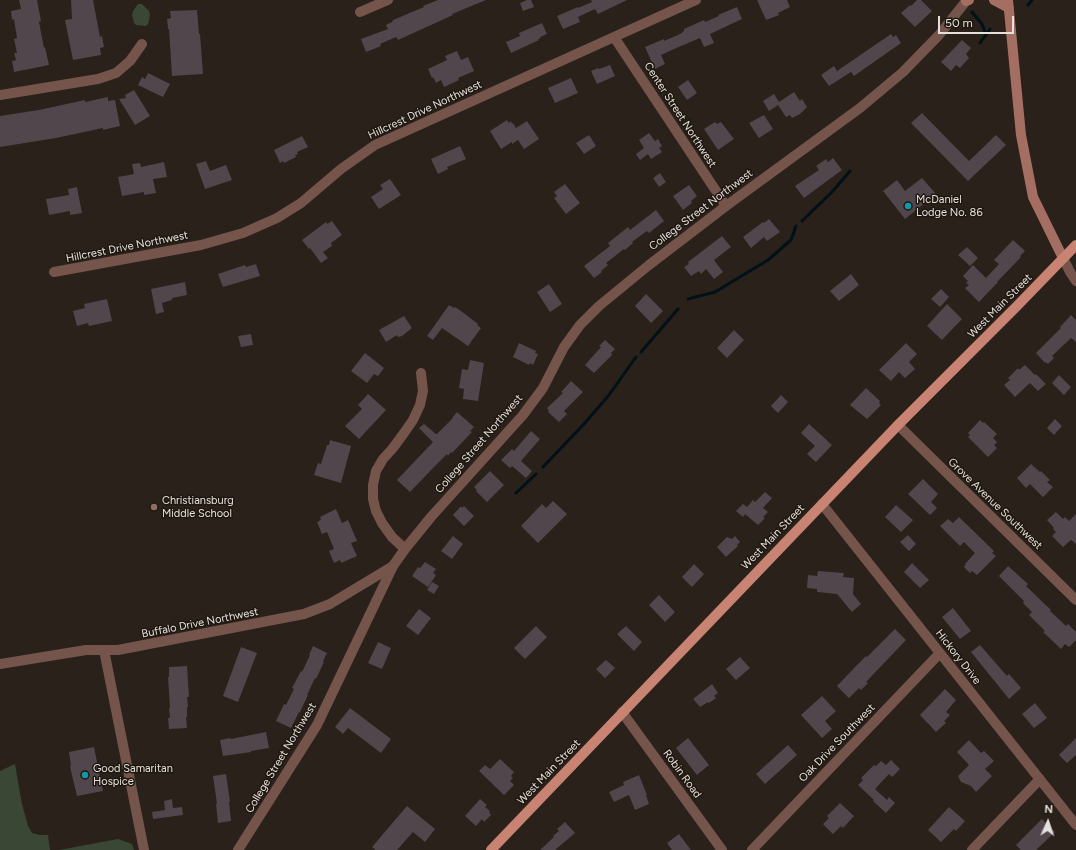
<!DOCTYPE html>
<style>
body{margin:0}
#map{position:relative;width:1076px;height:850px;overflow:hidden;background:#29211a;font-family:Figtree,sans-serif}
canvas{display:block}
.north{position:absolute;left:1028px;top:802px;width:40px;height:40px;-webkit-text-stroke:3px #1f1811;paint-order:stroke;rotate:3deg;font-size:11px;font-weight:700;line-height:16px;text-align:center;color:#e6e0dc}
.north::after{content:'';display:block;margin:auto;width:14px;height:18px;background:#e6e0dc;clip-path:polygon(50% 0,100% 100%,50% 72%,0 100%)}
.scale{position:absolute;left:938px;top:16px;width:76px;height:18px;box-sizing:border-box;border:2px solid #e6e0dc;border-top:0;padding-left:5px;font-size:12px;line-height:14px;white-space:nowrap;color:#e6e0dc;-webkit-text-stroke:3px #1f1811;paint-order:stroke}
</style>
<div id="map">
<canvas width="1076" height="850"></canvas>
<div class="north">N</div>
<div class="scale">50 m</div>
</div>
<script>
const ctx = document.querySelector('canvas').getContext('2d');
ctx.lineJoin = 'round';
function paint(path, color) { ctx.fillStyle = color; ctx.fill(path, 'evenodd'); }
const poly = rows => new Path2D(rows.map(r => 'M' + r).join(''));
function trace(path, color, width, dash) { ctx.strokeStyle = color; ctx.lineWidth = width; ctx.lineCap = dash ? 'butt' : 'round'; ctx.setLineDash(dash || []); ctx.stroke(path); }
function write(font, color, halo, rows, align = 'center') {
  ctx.font = font + ' Figtree,sans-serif'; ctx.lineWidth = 3; ctx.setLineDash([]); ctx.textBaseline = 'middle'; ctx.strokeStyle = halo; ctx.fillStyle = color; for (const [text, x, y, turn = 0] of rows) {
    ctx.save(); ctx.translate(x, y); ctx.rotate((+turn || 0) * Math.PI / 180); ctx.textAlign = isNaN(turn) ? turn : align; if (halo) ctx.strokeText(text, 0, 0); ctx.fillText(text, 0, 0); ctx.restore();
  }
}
const green = poly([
 [138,4,142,4,149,11,150,14,149,20,148,24,146,26,136,25,134,23,132,15,133,11],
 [15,764,22,804,28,826,32,833,40,835,48,835,50,850,0,850,0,771],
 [118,839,132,844,134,850,59,850]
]);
const stream = poly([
 [1028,5,1032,0],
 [972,12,982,24,986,35],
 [980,43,990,29],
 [802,221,832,192,850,171],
 [688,299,715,292,768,260,791,240,796,226],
 [641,352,678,309],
 [543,467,584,424,609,395,636,357],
 [516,493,536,474]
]);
const building = poly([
 [19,0,37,0,41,21,39,22,44,48,45,47,49,65,14,72,12,61,16,60,14,53,17,53,14,39,17,38,14,19,12,20,11,11,21,9],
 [71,0,93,0,100,37,102,36,104,47,100,48,101,55,73,60,65,20,72,19],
 [438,0,486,0,452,14,453,15,398,40,396,37,380,44,381,46,366,52,361,39,388,29,386,25,392,22,393,20,424,7,423,6],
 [527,0,531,0,534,7,523,11,520,3],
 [591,0,627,0,598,14,595,9,578,17,580,22,563,29,557,16,578,7,578,8,592,2],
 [757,0,787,0,790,7,778,13,779,15,766,20],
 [917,0,921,0,932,11,915,27,901,13,910,5,911,6],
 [737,7,742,19,710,34,714,43,704,47,700,38,674,49,661,55,665,64,655,69,645,47,664,39,664,41,680,34,684,31,684,29,704,20,705,22,719,16,718,15],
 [197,10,199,34,200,34,203,74,172,76,169,29,168,29,167,19,171,18,170,11],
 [542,23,547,34,540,37,541,38,538,39,539,40,511,53,506,42,520,36,519,33],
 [891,34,893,37,896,35,901,43,854,76,851,72,829,86,821,75,834,66,837,71],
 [962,40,971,48,966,54,969,58,960,68,956,65,951,71,941,62],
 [457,51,461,60,468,57,474,71,458,78,459,80,444,87,441,80,436,83,433,77,432,78,428,69,447,60,445,56],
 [610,65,615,76,597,84,591,71,598,68,599,69],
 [148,73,170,84,163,97,138,85,142,77,145,79],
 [571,78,578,93,555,103,548,88],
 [688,80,697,93,687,100,678,87],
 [134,90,150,116,135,125,119,99,126,98,125,95],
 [794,92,800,101,802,99,807,107,800,114,792,118,790,115,786,117,778,105,769,111,763,101,774,94,779,102],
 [108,97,108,101,115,100,120,126,103,130,103,128,56,138,0,147,0,116,39,110,85,100,85,102],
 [922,113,969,161,996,135,1006,145,968,181,911,123],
 [764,115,773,129,759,138,749,123],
 [507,120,509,123,511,121,512,124,513,123,516,128,527,121,539,139,524,149,518,140,512,144,512,142,501,149,490,131],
 [715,122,717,124,721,122,734,139,718,150,704,129],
 [649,133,655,141,658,139,662,146,659,148,662,152,651,159,648,154,640,160,636,154,644,148,639,140],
 [589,135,596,146,584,154,576,143],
 [302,136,308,147,297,152,298,154,295,155,296,157,284,163,283,161,280,163,274,150],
 [460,146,466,159,447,167,448,169,438,174,431,159],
 [833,158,842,170,804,198,795,186,819,170,816,166,826,159,828,162],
 [206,161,210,171,226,165,232,180,205,189,196,164],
 [164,162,167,177,153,179,156,193,144,195,144,192,122,196,118,177,134,174,132,164,140,163,141,167],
 [660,173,666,182,659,187,653,178],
 [922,178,936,194,905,219,883,191,897,180,905,191],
 [390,179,401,195,379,209,371,197,383,189,380,185],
 [565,184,580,203,566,214,554,198,557,196,554,192],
 [689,185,697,196,691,201,692,203,683,210,673,196],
 [77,187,82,213,70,215,70,211,49,215,46,199,69,195,68,189],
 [656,210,664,221,649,233,647,231,632,242,633,243,625,250,624,249,606,263,608,265,601,271,602,272,594,278,584,266,610,246,608,243,628,227,630,230],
 [769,219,780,232,767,241,764,237,751,248,743,237,763,222,764,223],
 [332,221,342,235,331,243,332,246,323,252,328,258,321,263,310,248,309,249,302,240,326,222,327,224],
 [722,236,731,247,714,260,723,272,714,279,706,269,701,274,699,271,691,276,684,267,689,264,688,262],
 [1013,240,1025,251,1020,256,1021,257,997,282,998,282,979,302,965,288,969,285,966,283,968,281,963,276,973,265,986,278,999,264,994,260],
 [967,247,978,258,970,266,958,255],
 [256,264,260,276,223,287,218,274,245,265,246,267],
 [851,274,859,285,839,301,830,291],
 [185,282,187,295,172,298,172,300,162,303,164,312,156,314,151,289],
 [549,284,562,304,550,312,537,292],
 [941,289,949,297,940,307,931,299],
 [646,294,663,311,651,323,635,306],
 [107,299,112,321,89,326,88,323,77,326,73,311,85,308,84,304],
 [947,304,962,319,942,340,927,326],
 [449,305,454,308,455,307,461,311,478,324,477,325,481,328,468,346,442,328,433,340,427,336],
 [1071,315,1076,320,1076,342,1071,338,1052,356,1054,358,1048,364,1046,362,1045,363,1036,353,1061,328,1060,327],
 [404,316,412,328,402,336,398,337,397,335,386,342,379,330],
 [734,330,744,340,727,358,717,348],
 [251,334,253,345,241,347,238,336],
 [605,340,615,349,611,353,612,355,594,373,585,365,601,347,599,346],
 [519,343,536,351,535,353,538,354,533,365,530,363,529,365,513,357],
 [906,343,917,354,909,362,915,369,905,378,899,372,891,381,879,370],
 [365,353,384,368,378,376,374,374,367,383,351,371],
 [470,360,484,363,478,401,463,399,464,389,459,388,462,369,468,370],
 [1025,365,1035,375,1036,374,1046,384,1038,391,1030,383,1015,397,1004,385,1010,380,1008,378,1018,368,1019,370],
 [1059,375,1071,387,1064,395,1052,383],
 [571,381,583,392,564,411,567,414,559,422,548,412,549,411,547,408,563,393,561,392],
 [866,388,880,401,879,403,881,405,867,419,850,405],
 [368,394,386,410,359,439,345,426,362,409,358,405],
 [781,395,788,402,778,413,771,406],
 [457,412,474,427,470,431,472,432,452,453,451,452,448,456,447,454,435,466,410,492,397,480,433,442,419,428,424,424,436,434,437,434,453,418,452,418],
 [1055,419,1062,426,1054,435,1047,428],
 [980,420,983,423,984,422,997,434,993,438,997,442,994,445,997,448,988,457,968,437,970,435,968,433],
 [809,424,832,445,816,462,807,454,815,446,801,433],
 [531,431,540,439,521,461,532,471,526,478,512,466,510,468,501,460,512,449,514,451],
 [330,440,351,446,341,483,314,475,318,463,321,464,327,445,329,445],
 [1031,464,1040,472,1041,471,1050,480,1047,482,1053,487,1043,497,1030,484,1026,488,1017,478],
 [490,471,504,485,487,502,476,491,477,490,474,487],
 [923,479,938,494,931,502,937,508,930,515,908,494],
 [765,492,772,498,763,508,768,512,763,517,765,518,758,525,745,514,743,517,736,511,743,504,747,507,753,500,755,502],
 [553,501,567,514,538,543,521,526,542,504,546,508],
 [896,505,913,520,901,532,885,517],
 [461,506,462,508,464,506,474,516,464,526,453,515],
 [336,509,342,523,348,520,357,541,351,543,357,556,341,563,340,560,334,563,329,551,334,549,327,532,322,534,317,522,321,520,320,517],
 [1056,512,1063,519,1065,517,1069,521,1076,514,1076,544,1071,540,1063,547,1052,536,1056,532,1053,529,1054,528,1047,520],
 [959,517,994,551,992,553,996,556,977,575,972,571,970,573,964,567,966,564,965,564,975,553,964,542,960,546,940,526,948,519,953,523],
 [908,535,916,544,909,551,900,542],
 [453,536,463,544,452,559,441,551],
 [735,536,740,542,737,545,738,546,726,557,717,547,727,537,732,539],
 [425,562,436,569,433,573,436,575,428,587,412,576,418,567,420,568],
 [912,563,929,580,920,588,904,572],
 [694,564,704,574,692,587,682,577],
 [1008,566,1028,584,1026,586,1051,610,1050,611,1066,626,1068,624,1076,632,1076,640,1069,647,1065,644,1061,649,1043,632,1045,631,1029,615,1032,612,1023,603,1024,601,999,576],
 [818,571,844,573,843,577,854,578,853,594,861,604,852,612,837,594,817,592,817,589,807,588,808,575,817,576],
 [432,582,439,586,434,594,427,590],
 [659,595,675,612,665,622,649,605],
 [953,608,971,631,960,639,942,617],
 [419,609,431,618,418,635,406,626],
 [536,626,547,637,525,659,514,648],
 [626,626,642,642,634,651,617,634],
 [895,629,906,640,866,682,868,683,861,690,859,688,849,698,837,686,857,665,866,656,867,657],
 [378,642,391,648,382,669,368,663],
 [980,645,1007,676,1009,674,1021,688,1009,699,971,652],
 [313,646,327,653,323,661,324,662,316,679,315,678,307,695,308,695,300,712,299,712,291,728,276,721,284,704,286,705,294,689,292,688,301,671,302,672,310,655,309,655],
 [241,647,257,653,238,702,223,696],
 [740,657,750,668,736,680,726,669],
 [606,660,615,668,605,678,596,669],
 [187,666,189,697,187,697,188,707,187,707,187,717,186,717,187,728,169,729,168,718,170,718,169,708,170,708,168,677,169,677,169,667],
 [712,684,718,693,714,696,716,698,709,703,708,702,700,707,693,699],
 [945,689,956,700,946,712,950,715,944,721,946,723,936,732,920,715],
 [822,696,836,711,825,721,832,729,822,738,801,715],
 [1035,703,1047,718,1034,728,1022,714],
 [350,708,391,739,381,753,348,728,343,734,335,727],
 [266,732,269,748,251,751,251,752,223,756,220,740,230,738,231,739],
 [688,738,709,765,697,775,676,748],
 [1076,738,1076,755,1067,763,1059,755],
 [969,740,981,753,984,751,994,761,985,769,992,776,976,792,971,786,961,782,958,776,969,765,957,752],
 [788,745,797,755,765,784,756,774],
 [94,747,103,791,77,796,71,771,70,766,71,766,69,752],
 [500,759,514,772,511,776,513,778,510,781,514,785,504,795,479,771,485,765,490,769],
 [891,760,900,769,892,777,889,774,875,789,887,800,889,797,895,803,886,813,873,801,874,800,858,785,863,780,861,778,874,765,876,766,881,761,886,765],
 [226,774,230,802,229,802,231,821,218,823,216,804,217,804,213,776],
 [639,775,647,795,646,795,649,804,635,810,629,795,614,802,609,792,624,785,623,782],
 [172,799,173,808,182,807,183,815,153,819,152,812,165,810,164,801],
 [480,799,487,805,485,807,490,811,489,812,491,815,484,822,482,819,476,826,465,816],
 [840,803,854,816,843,828,841,826,833,834,823,824,829,818,827,816],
 [407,806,435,829,425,842,413,832,397,850,376,850,372,847],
 [949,807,965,821,956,831,954,829,941,842,928,830],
 [1042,819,1055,832,1036,850,1021,850,1016,845],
 [565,822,575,833,555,850,540,850,554,837,553,836,559,831,557,829],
 [679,834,691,850,672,850,667,843]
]);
const minor = poly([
 [360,12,388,0],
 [614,37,726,206],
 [0,95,98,79,116,73,130,61,142,44],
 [1063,258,1070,272,1076,281],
 [54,272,201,245,243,233,277,218,301,203,341,169,375,145,696,0],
 [898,425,1076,600],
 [822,504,1076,825],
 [405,549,392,537,382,523,376,511,373,499,373,485,376,471,383,459,393,448,404,433,413,420,420,405,423,391,421,373],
 [104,650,144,850],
 [0,664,86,650,118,650,304,614,330,604,393,566],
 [622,712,722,850],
 [752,850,940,653],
 [972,850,1040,779]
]);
const tertiary = poly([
 [238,850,317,725,393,566,405,549,431,517,523,415,543,388,564,347,580,325,599,306,649,265,726,206,860,108,903,72,939,35,967,0]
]);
const secondary = poly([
 [994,0,1009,8],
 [1008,0,1021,135,1033,197,1063,258],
 [966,1,969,0]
]);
const primary = poly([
 [491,850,898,425,1017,306,1076,245]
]);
const markers = [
 [908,206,4,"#0f9aa8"],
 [154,507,4,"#8d6e63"],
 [85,775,4,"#0f9aa8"]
];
const streetNames = [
 ["Hillcrest Drive Northwest",425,110,-25],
 ["Center Street Northwest",680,115,57],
 ["College Street Northwest",701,210,-37],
 ["Hillcrest Drive Northwest",127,247,-11],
 ["West Main Street",1000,306,-45],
 ["College Street Northwest",479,444,-49],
 ["Grove Avenue Southwest",995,504,44],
 ["West Main Street",773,537,-46],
 ["Buffalo Drive Northwest",200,623,-11],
 ["Hickory Drive",958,657,52],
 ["Oak Drive Southwest",837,743,-46],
 ["College Street Northwest",281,758,-59],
 ["West Main Street",549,772,-46],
 ["Robin Road",682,774,54]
];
const poiNames = [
 ["McDaniel",916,200],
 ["Lodge No. 86",916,213],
 ["Christiansburg",162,501],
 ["Middle School",162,514],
 ["Good Samaritan",93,769],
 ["Hospice",93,782]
];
paint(green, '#3b4735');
trace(stream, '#001118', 3);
paint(building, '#51464b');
trace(minor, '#75544c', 10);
trace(tertiary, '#75544c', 10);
trace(secondary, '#a46e62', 10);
trace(primary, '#c88373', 10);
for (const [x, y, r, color] of markers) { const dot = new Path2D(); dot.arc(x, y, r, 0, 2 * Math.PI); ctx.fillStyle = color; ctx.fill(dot); trace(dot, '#1f1811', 1.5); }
write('11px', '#e6e0dc', '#1f1811', streetNames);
write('11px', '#e6e0dc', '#1f1811', poiNames, 'left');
</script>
